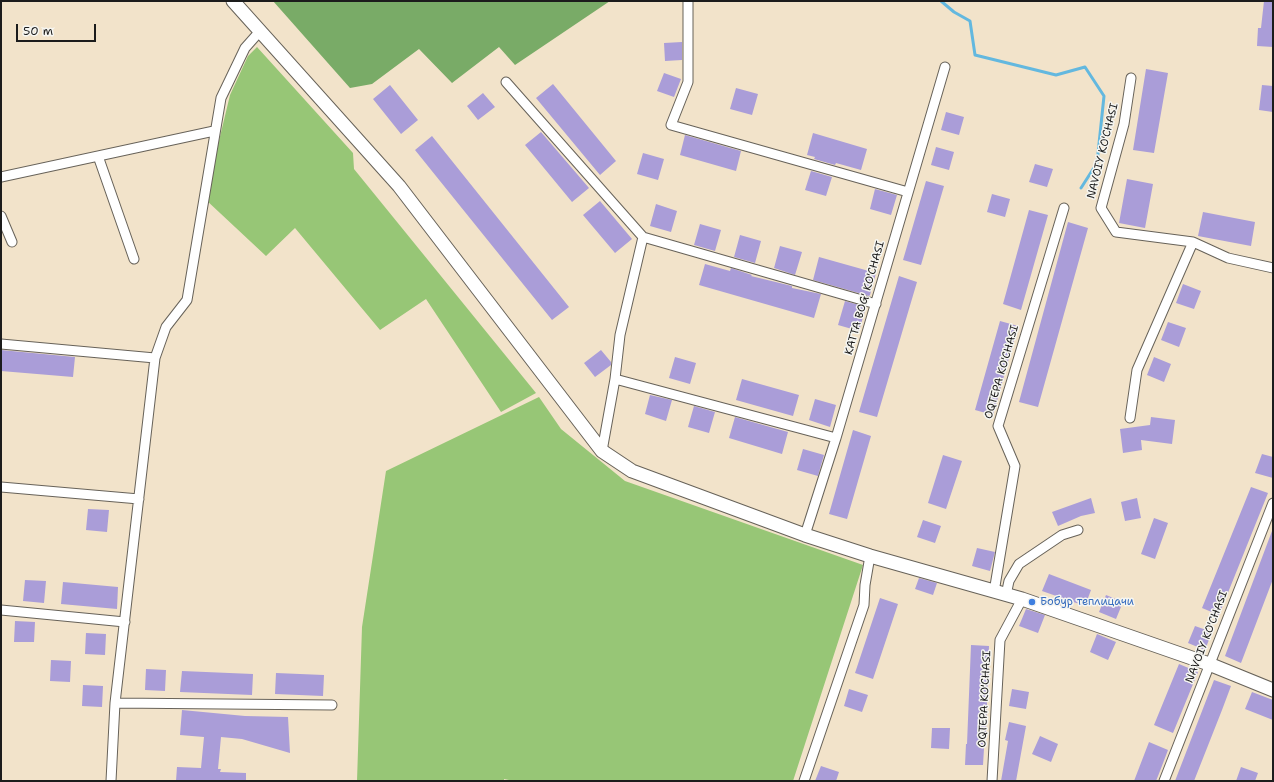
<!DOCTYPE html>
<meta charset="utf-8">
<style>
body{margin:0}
#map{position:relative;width:1274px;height:782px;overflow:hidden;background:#f2e3ca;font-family:"Shantell Sans",sans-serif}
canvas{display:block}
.frame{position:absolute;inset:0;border:2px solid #1c1c1c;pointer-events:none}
.scale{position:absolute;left:16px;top:24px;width:80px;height:18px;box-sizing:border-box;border:2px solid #1c1c1c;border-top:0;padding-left:5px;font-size:12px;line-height:14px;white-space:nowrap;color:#1c1c1c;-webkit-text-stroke:3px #f6f6f2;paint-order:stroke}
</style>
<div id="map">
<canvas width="1274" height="782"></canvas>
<div class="frame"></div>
<div class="scale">50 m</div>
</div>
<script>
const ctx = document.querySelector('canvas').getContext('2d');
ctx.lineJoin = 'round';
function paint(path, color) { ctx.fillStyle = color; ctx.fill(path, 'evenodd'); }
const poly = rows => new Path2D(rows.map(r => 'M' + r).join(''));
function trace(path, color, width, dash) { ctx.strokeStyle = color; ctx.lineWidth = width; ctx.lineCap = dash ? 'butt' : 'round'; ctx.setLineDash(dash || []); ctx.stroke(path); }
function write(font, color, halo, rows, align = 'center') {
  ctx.font = font + ' "Shantell Sans",sans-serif'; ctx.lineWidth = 3; ctx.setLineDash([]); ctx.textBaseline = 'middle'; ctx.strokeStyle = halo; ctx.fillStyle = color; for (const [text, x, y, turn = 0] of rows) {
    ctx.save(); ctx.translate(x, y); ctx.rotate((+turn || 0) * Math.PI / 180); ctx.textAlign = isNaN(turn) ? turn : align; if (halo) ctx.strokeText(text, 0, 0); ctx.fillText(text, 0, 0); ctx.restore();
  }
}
const green = poly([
 [257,47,353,153,354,169,536,393,501,412,426,299,380,330,295,228,266,256,205,199,230,95,248,56],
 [539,397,561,429,625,481,863,565,793,781,514,781,504,779,504,781,357,781,362,627,386,471]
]);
const forest = poly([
 [273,1,610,1,515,65,499,47,452,83,419,49,372,84,350,88]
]);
const stream = poly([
 [941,1,954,12,970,21,975,55,1056,75,1085,67,1104,96,1097,163,1081,188]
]);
const building = poly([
 [1264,1,1273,1,1273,47,1257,46,1258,28,1261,28],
 [682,42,682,60,665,61,664,43],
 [1146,69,1168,73,1154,153,1133,150],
 [664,73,681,79,674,97,657,91],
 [553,84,616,161,600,175,536,98],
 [390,85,418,120,401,134,373,99],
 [1262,85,1273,86,1273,112,1259,110],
 [736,88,758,94,752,115,730,109],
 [483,93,495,107,478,120,467,106],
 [946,112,964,117,959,135,941,130],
 [541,132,589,188,572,202,525,145],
 [813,133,867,149,861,170,836,163,835,165,814,159,815,157,807,155],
 [685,135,741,151,736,171,680,155],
 [432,136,569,307,552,320,415,150],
 [936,147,954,152,949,170,931,165],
 [643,153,664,159,658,180,637,174],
 [1035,164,1053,169,1047,187,1029,182],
 [811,171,832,177,826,196,805,190],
 [1127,179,1153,184,1145,228,1119,223],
 [926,181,944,186,921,265,903,260],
 [875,189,897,195,891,215,870,209],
 [992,194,1010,199,1005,217,987,212],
 [600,201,632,239,615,253,583,215],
 [656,204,677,211,671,232,650,226],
 [1029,210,1048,215,1021,310,1003,304],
 [1203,212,1255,222,1251,246,1198,236],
 [1068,222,1088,228,1038,407,1019,402],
 [700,224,721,230,715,251,694,245],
 [740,235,761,241,755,263,734,257],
 [780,246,802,252,795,275,774,268],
 [819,257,876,273,870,295,869,296,813,280],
 [705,264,730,271,731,268,752,275,751,276,792,286,792,288,821,294,814,318,699,285],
 [899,276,917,282,877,417,859,412],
 [1183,284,1201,291,1194,309,1176,303],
 [845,301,866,307,859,331,838,325],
 [1000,321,1018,326,993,415,975,410],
 [1168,322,1186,328,1179,347,1161,340],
 [1,350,75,357,73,377,1,371],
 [601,350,611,362,611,365,595,377,584,363],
 [675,357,696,363,690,384,669,378],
 [1154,357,1171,364,1164,382,1147,375],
 [742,379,799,395,793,416,736,400],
 [650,395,672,400,666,421,645,414],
 [815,399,836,405,830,427,809,420],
 [694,406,715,412,709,433,688,427],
 [735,417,788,432,782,454,729,438],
 [1151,417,1175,420,1172,444,1141,440,1142,450,1123,453,1120,429,1150,425],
 [853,430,871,436,847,519,829,514],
 [803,449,824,455,818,476,797,470],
 [1262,454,1273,457,1273,478,1255,473],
 [943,455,962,461,946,509,928,503],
 [1251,487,1268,493,1219,615,1202,608],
 [1091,498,1095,513,1081,516,1058,526,1052,512],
 [1137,498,1141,518,1125,521,1121,502],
 [88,509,109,510,107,532,86,530],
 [1154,518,1168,523,1155,559,1141,554],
 [923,520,941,526,935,543,917,537],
 [1272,531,1273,579,1241,663,1225,656],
 [977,548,995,552,990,571,972,566],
 [1049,574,1091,590,1085,606,1042,591],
 [919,578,937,583,933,595,915,589],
 [25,580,46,581,44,603,23,601],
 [63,582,118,587,117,609,61,604],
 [1106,595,1123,602,1116,619,1099,612],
 [880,598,898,604,873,679,855,673],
 [1026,609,1045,615,1038,633,1019,626],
 [15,621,35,622,34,642,14,642],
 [1195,626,1212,632,1205,650,1188,643],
 [86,633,106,634,105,655,85,654],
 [1097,634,1116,642,1108,660,1090,652],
 [971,645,989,646,986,732,985,732,983,765,965,765,966,744,967,744],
 [51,660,71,661,70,682,50,681],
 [1179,664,1198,672,1173,733,1154,725],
 [146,669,166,670,165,691,145,690],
 [182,671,253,674,252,695,180,692],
 [276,673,324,675,323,696,275,694],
 [1214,680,1231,686,1222,710,1194,781,1175,781],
 [83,685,103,686,102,707,82,706],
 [849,689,868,695,862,712,844,706],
 [1012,689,1029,692,1026,709,1009,706],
 [1252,692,1273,700,1273,720,1245,709],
 [182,710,245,716,288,717,290,753,242,739,221,737,218,769,221,769,220,772,246,773,246,781,176,781,177,767,201,768,204,737,180,735],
 [1009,722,1026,726,1016,781,1001,781,1008,741,1005,740],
 [932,728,950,728,949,749,931,748],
 [1040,736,1058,744,1051,762,1032,754],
 [1149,742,1168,750,1160,771,1156,781,1134,781],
 [821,766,839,772,836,781,815,781],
 [1241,767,1258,773,1255,781,1236,781]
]);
const minor = poly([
 [688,1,688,82,671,125,908,192],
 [1131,78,1124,124,1101,208,1116,232,1193,242,1228,258,1273,268],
 [506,82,643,237,876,304],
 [98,156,134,259],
 [1,177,214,131],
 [1,216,12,242],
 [1,344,155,358],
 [615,379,836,438],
 [1130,418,1137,370,1193,242],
 [602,451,615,379,620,335,643,237],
 [1,487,139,499],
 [805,535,836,438,945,67],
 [994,592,1015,466,998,426,1064,208],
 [1006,595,1009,581,1019,564,1062,535,1078,530],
 [1,610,125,622],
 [115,703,332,705],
 [111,781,115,703,155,358,166,327,187,300,221,98,245,48,261,30],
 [804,781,864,605,865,585,870,556],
 [992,781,1000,640,1022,599],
 [1164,781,1273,503]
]);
const secondary = poly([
 [233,1,399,186,602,451,632,471,805,535,870,556,1022,599,1209,664,1273,690]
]);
const markers = [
 [1032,602,4,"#3f7fe0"]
];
const streetNames = [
 ["NAVOIY KO'CHASI",1103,151,-76],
 ["KATTA BOG' KO'CHASI",865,298,-74],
 ["OQTEPA KO'CHASI",1002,372,-74],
 ["NAVOIY KO'CHASI",1207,637,-69],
 ["OQTEPA KO'CHASI",985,699,-87]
];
const shopNames = [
 ["Бобур теплицачи",1040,602]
];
paint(green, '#97c676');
paint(forest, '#79ab67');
trace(stream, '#63b8df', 3);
paint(building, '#aa9dd8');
trace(minor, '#676259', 11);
trace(secondary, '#676259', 15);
trace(minor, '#fff', 9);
trace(secondary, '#fff', 13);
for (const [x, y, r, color] of markers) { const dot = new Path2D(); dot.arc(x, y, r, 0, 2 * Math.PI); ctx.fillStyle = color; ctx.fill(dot); trace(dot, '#f6f6f2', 1.5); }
write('11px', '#1c1c1c', '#f6f6f2', streetNames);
write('11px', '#366cbe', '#f6f6f2', shopNames, 'left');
</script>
